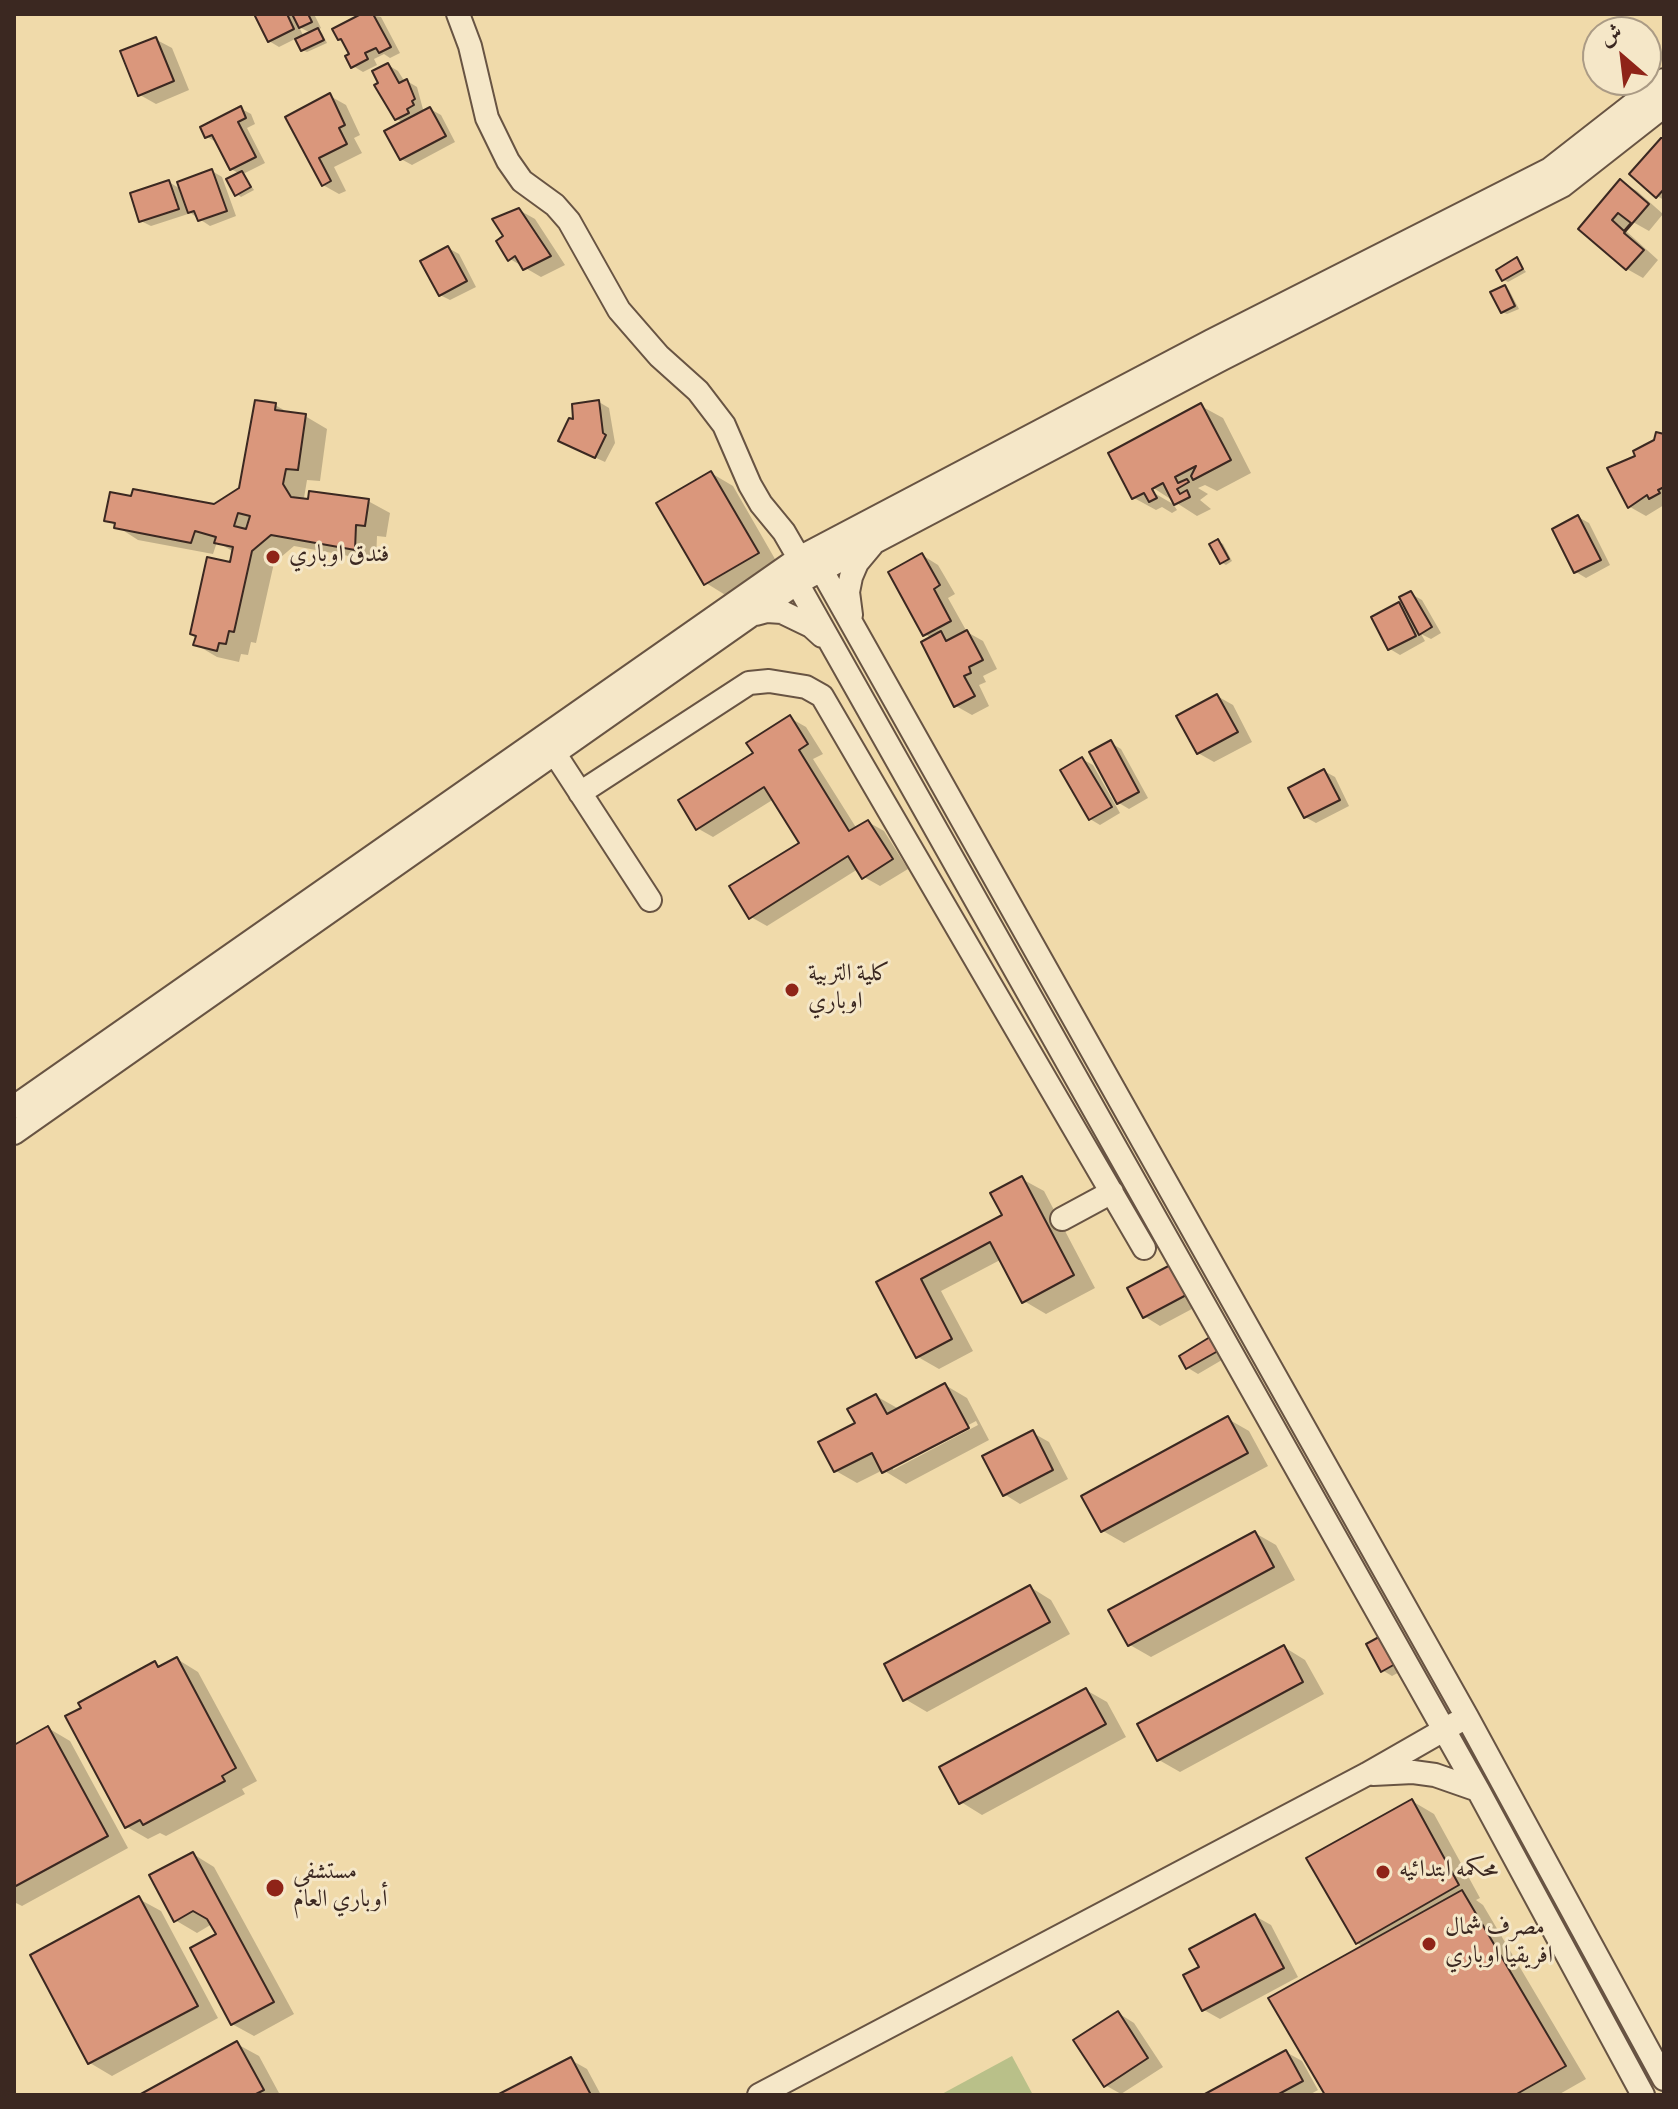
<!DOCTYPE html>
<meta charset="utf-8">
<style>
body{margin:0}
#map{position:relative;width:1678px;height:2109px;overflow:hidden;background:#f0daaa;font-family:Vollkorn,Amiri,serif}
canvas{display:block}
.frame{position:absolute;inset:0;border:16px solid #3b2821;pointer-events:none}
.north{position:absolute;left:1582px;top:16px;width:80px;height:80px;box-sizing:border-box;background:#f5e7c8;border:2px solid #ab9b85;border-radius:50%;rotate:332deg;font-size:22px;font-weight:700;line-height:32px;text-align:center;color:#3b2821}
.north::after{content:'';display:block;margin:auto;width:28px;height:36px;background:#8f2418;clip-path:polygon(50% 0,100% 100%,50% 72%,0 100%)}
</style>
<div id="map">
<canvas width="1678" height="2109"></canvas>
<div class="frame"></div>
<div class="north">ش</div>
</div>
<script>
const ctx = document.querySelector('canvas').getContext('2d');
ctx.lineJoin = 'round';
function paint(path, color) { ctx.fillStyle = color; ctx.fill(path, 'evenodd'); }
const poly = rows => new Path2D(rows.map(r => 'M' + r).join(''));
function trace(path, color, width, dash) { ctx.strokeStyle = color; ctx.lineWidth = width; ctx.lineCap = dash ? 'butt' : 'round'; ctx.setLineDash(dash || []); ctx.stroke(path); }
function write(font, color, halo, rows, align = 'center') {
  ctx.font = font + ' Vollkorn,Amiri,serif'; ctx.lineWidth = 6; ctx.setLineDash([]); ctx.textBaseline = 'middle'; ctx.strokeStyle = halo; ctx.fillStyle = color; for (const [text, x, y, turn = 0] of rows) {
    ctx.save(); ctx.translate(x, y); ctx.rotate((+turn || 0) * Math.PI / 180); ctx.textAlign = isNaN(turn) ? turn : align; if (halo) ctx.strokeText(text, 0, 0); ctx.fillText(text, 0, 0); ctx.restore();
  }
}
const green = poly([
 [1012,2056,1033,2095,940,2095]
]);
const shadow = poly([
 [256,14,314,14,321,28,317,30,322,33,327,43,307,52,302,50,297,38,279,47,269,41],
 [299,27,311,33,304,37],
 [365,14,381,17,400,53,390,58,384,54,374,59,377,65,363,72,353,66],
 [155,39,172,48,189,90,156,104,140,95],
 [388,65,398,71,405,82,407,81,417,87,424,113,430,109,441,115,455,142,412,165,401,159,404,123,397,119],
 [330,96,346,105,360,135,354,138,362,153,334,167,346,191,339,194,323,185,288,118],
 [240,108,251,114,255,124,247,128,265,163,243,174,254,190,241,197,237,194,240,174,231,169,218,143,207,137],
 [1664,140,1664,200,1657,196],
 [212,171,222,177,236,216,210,226,186,210,188,214,151,226,141,221,169,182,182,190],
 [1621,182,1637,191,1663,214,1649,231,1633,222,1626,231,1658,260,1643,278,1627,269,1580,229],
 [519,210,535,219,565,265,541,277,510,259,505,237],
 [448,248,459,254,476,287,450,300,440,295],
 [1517,260,1526,272,1508,282,1504,280],
 [1505,287,1509,290,1519,309,1507,314,1502,312],
 [599,402,609,408,615,443,605,462,570,446,576,421],
 [275,405,293,415,305,416,327,429,320,481,307,480,304,498,306,501,368,501,390,513,386,537,377,536,376,561,294,546,274,563,256,643,251,642,248,655,241,654,239,662,217,657,195,644,231,565,234,552,217,542,213,554,138,540,107,520,215,506,241,489],
 [1201,406,1223,418,1251,473,1217,491,1205,485,1198,488,1208,494,1200,500,1211,509,1197,516,1144,482,1142,486,1173,504,1177,510,1172,513,1162,507,1156,510,1134,498,1111,453],
 [1664,436,1664,505,1646,516,1630,507,1638,457],
 [711,473,733,486,779,566,727,596,706,583],
 [1578,517,1589,523,1610,565,1586,578,1576,572],
 [1218,541,1223,544,1232,561,1226,565,1221,562],
 [922,555,938,565,955,594,948,598,967,632,983,641,997,669,983,676,986,682,979,685,989,706,972,715,956,706,931,638,925,634],
 [1411,594,1422,600,1441,633,1431,639,1421,634,1425,641,1400,655,1390,649,1398,604,1408,610],
 [1217,696,1233,705,1252,742,1214,762,1198,753],
 [790,718,806,727,823,754,813,759,857,829,868,822,884,831,908,869,880,886,864,877,858,869,767,926,751,917,801,843,774,799,713,837,697,828,756,753],
 [1111,743,1121,749,1148,798,1129,809,1119,803],
 [1082,759,1093,765,1120,813,1100,825,1090,819],
 [1324,771,1335,777,1349,806,1316,823,1305,817],
 [1022,1179,1044,1191,1095,1288,1046,1314,1024,1301,1002,1259,941,1291,973,1351,939,1369,918,1357,879,1283,1005,1216],
 [1174,1265,1205,1302,1160,1326,1144,1316],
 [1210,1339,1227,1357,1198,1374,1188,1368],
 [945,1385,967,1398,989,1440,906,1484,883,1470,857,1483,836,1471,857,1424,876,1396,899,1409],
 [976,1421,978,1425,893,1470,893,1465],
 [1228,1419,1249,1431,1268,1466,1124,1543,1103,1531],
 [1033,1433,1049,1442,1068,1479,1020,1504,1004,1494],
 [1255,1533,1276,1545,1295,1580,1151,1657,1130,1645],
 [1030,1587,1051,1600,1070,1634,927,1712,905,1699],
 [1390,1634,1413,1665,1392,1676,1382,1670],
 [1284,1647,1305,1660,1324,1694,1180,1772,1159,1760],
 [177,1659,198,1672,257,1781,242,1789,245,1794,166,1836,160,1833,148,1839,127,1827,155,1663,162,1667],
 [1086,1690,1107,1702,1126,1737,982,1815,961,1802],
 [48,1728,70,1741,128,1848,22,1906,14,1902,14,1747],
 [1412,1801,1434,1814,1480,1898,1476,1900,1483,1905,1586,2079,1558,2095,1328,2095,1364,1947,1357,1943],
 [193,1854,214,1867,294,2014,254,2036,232,2024,218,1935,212,1924,197,1933,175,1920],
 [139,1899,161,1911,218,2018,112,2076,90,2063,32,1956],
 [1255,1916,1271,1925,1298,1977,1220,2019,1204,2010,1201,1968],
 [1118,2013,1134,2023,1163,2067,1121,2094,1105,2085],
 [237,2044,259,2056,280,2095,143,2095],
 [1286,2052,1302,2061,1318,2090,1309,2095,1208,2095],
 [571,2060,587,2069,601,2095,501,2095]
]);
const building = poly([
 [254,14,287,14,294,29,268,42,254,14],
 [292,14,308,14,312,22,299,28,292,14],
 [361,14,373,14,391,47,379,53,376,48,365,53,368,59,351,68,345,56,349,54,341,39,338,40,332,29,361,14],
 [318,28,324,40,301,51,295,39,318,28],
 [156,37,174,81,138,96,120,51,156,37],
 [388,63,399,83,407,79,415,99,412,101,414,105,407,109,409,113,395,120,374,85,378,83,372,71,388,63],
 [330,93,345,125,339,128,347,144,319,158,331,181,322,186,285,117,330,93],
 [241,106,246,118,238,122,256,157,230,170,212,135,205,138,200,127,241,106],
 [430,107,446,136,400,160,384,131,430,107],
 [1661,138,1664,138,1664,189,1656,198,1629,174,1661,138],
 [212,169,227,211,198,221,194,211,188,213,177,182,212,169],
 [242,171,251,187,235,196,226,179,242,171],
 [1620,179,1649,204,1624,233,1644,250,1626,270,1578,229,1620,179],
 [1618,213,1631,223,1624,231,1612,220,1618,213],
 [169,180,179,209,139,222,130,193,169,180],
 [519,208,551,256,523,270,515,256,508,261,496,241,503,236,492,219,519,208],
 [448,246,467,281,439,296,420,261,448,246],
 [1517,257,1523,269,1502,281,1496,270,1517,257],
 [1505,285,1515,306,1501,313,1490,292,1505,285],
 [255,400,276,403,275,410,306,414,298,470,286,469,283,484,291,497,308,499,309,491,369,499,365,526,356,525,355,550,271,535,252,551,234,632,229,631,226,644,219,643,217,651,193,645,196,636,190,634,207,557,230,562,233,547,214,543,216,537,195,531,191,543,114,528,115,523,104,521,110,492,131,496,133,489,214,504,239,488,255,400],
 [238,513,250,516,246,529,234,526,238,513],
 [599,400,603,433,606,435,595,458,558,441,569,418,573,419,572,404,599,400],
 [1201,403,1231,460,1193,480,1191,476,1196,466,1175,477,1178,483,1187,479,1189,482,1177,489,1180,494,1187,490,1190,497,1174,505,1163,483,1152,489,1157,498,1149,502,1144,493,1132,499,1108,453,1201,403],
 [1656,432,1664,434,1664,487,1658,490,1660,493,1649,499,1647,495,1628,508,1607,468,1635,456,1633,451,1654,440,1656,432],
 [711,471,759,553,704,585,656,503,711,471],
 [1578,515,1601,560,1574,573,1552,529,1578,515],
 [1218,539,1229,559,1220,564,1209,544,1218,539],
 [922,553,940,585,934,589,951,621,923,636,888,572,922,553],
 [1411,591,1432,627,1419,635,1399,597,1411,591],
 [1399,602,1416,636,1388,650,1371,617,1399,602],
 [967,630,983,660,969,667,971,673,964,676,975,696,954,707,921,642,941,631,946,641,967,630],
 [1217,694,1238,732,1197,754,1176,716,1217,694],
 [790,715,808,744,799,750,849,831,868,820,893,859,862,879,848,856,749,919,729,886,799,843,764,787,696,830,678,800,753,753,746,743,790,715],
 [1111,740,1139,792,1117,804,1089,752,1111,740],
 [1082,757,1112,807,1089,820,1060,770,1082,757],
 [1324,769,1340,800,1304,818,1288,788,1324,769],
 [1022,1176,1074,1275,1022,1303,990,1242,921,1279,952,1339,916,1358,876,1282,1002,1215,990,1193,1022,1176],
 [1174,1263,1190,1293,1143,1318,1127,1288,1174,1263],
 [1210,1337,1218,1351,1186,1369,1179,1356,1210,1337],
 [945,1383,969,1428,882,1473,872,1453,834,1472,818,1442,855,1423,847,1409,876,1394,887,1414,945,1383],
 [1228,1416,1248,1453,1101,1532,1081,1496,1228,1416],
 [1033,1430,1053,1470,1003,1496,982,1456,1033,1430],
 [1255,1531,1274,1567,1128,1646,1108,1610,1255,1531],
 [1030,1585,1050,1622,903,1701,884,1664,1030,1585],
 [1390,1631,1404,1659,1381,1672,1366,1644,1390,1631],
 [1284,1645,1303,1682,1157,1761,1137,1724,1284,1645],
 [177,1657,236,1768,222,1776,225,1781,143,1825,140,1820,125,1828,65,1716,81,1708,78,1703,155,1661,158,1667,177,1657],
 [1086,1688,1106,1724,959,1804,939,1767,1086,1688],
 [48,1726,108,1836,14,1887,14,1745,48,1726],
 [1412,1799,1459,1885,1356,1944,1306,1858,1412,1799],
 [193,1852,274,2002,231,2025,190,1948,216,1934,207,1919,193,1911,174,1922,149,1875,193,1852],
 [1462,1890,1566,2066,1515,2095,1325,2095,1268,1998,1462,1890],
 [139,1896,198,2006,88,2064,30,1955,139,1896],
 [1255,1914,1284,1968,1202,2011,1183,1975,1199,1967,1189,1949,1255,1914],
 [1118,2011,1148,2058,1104,2087,1073,2040,1118,2011],
 [237,2041,264,2090,254,2095,139,2095,237,2041],
 [1286,2050,1303,2081,1277,2095,1203,2095,1286,2050],
 [571,2057,591,2095,497,2095,571,2057]
]);
const minor = poly([
 [458,14,470,46,487,118,508,161,522,181,555,205,569,221,619,310,659,356,698,391,724,425,750,485,761,504,784,532,799,558,797,583,1478,1790,1643,2095],
 [811,564,821,569,1467,1717,1664,2079],
 [756,614,767,611,782,612,811,626,822,636],
 [851,615,848,592,851,577,857,563,872,545],
 [555,754,650,900],
 [580,793,749,683,769,681,806,687,822,696,1144,1248],
 [14,1107,799,558,1211,341,1550,169,1664,80],
 [14,1133,797,583,1220,360,1562,186,1664,106],
 [1062,1219,1112,1192],
 [1373,1774,1413,1772,1435,1775,1478,1790],
 [759,2095,1367,1774,1456,1723]
]);
const markers = [
 [273,557,8,"#8f2418"],
 [792,990,8,"#8f2418"],
 [1383,1872,8,"#8f2418"],
 [275,1888,10,"#8f2418"],
 [1429,1944,8,"#8f2418"]
];
const poiNames = [
 ["فندق اوباري",289,557],
 ["كلية التربية",808,976],
 ["اوباري",808,1004],
 ["محكمه ابتدائيه",1399,1872],
 ["مستشفي",293,1874],
 ["أوباري العام",293,1902],
 ["مصرف شمال",1445,1930],
 ["افريقيا اوباري",1445,1958]
];
paint(green, '#b9c089');
paint(shadow, '#0003');
paint(building, '#da977c');
trace(building, '#3b2821', 2);
trace(minor, '#685443', 26);
trace(minor, '#f5e7c8', 22);
for (const [x, y, r, color] of markers) { const dot = new Path2D(); dot.arc(x, y, r, 0, 2 * Math.PI); ctx.fillStyle = color; ctx.fill(dot); trace(dot, '#f5e7c8', 3); }
write('24px', '#3b2821', '#f5e7c8', poiNames, 'left');
</script>
